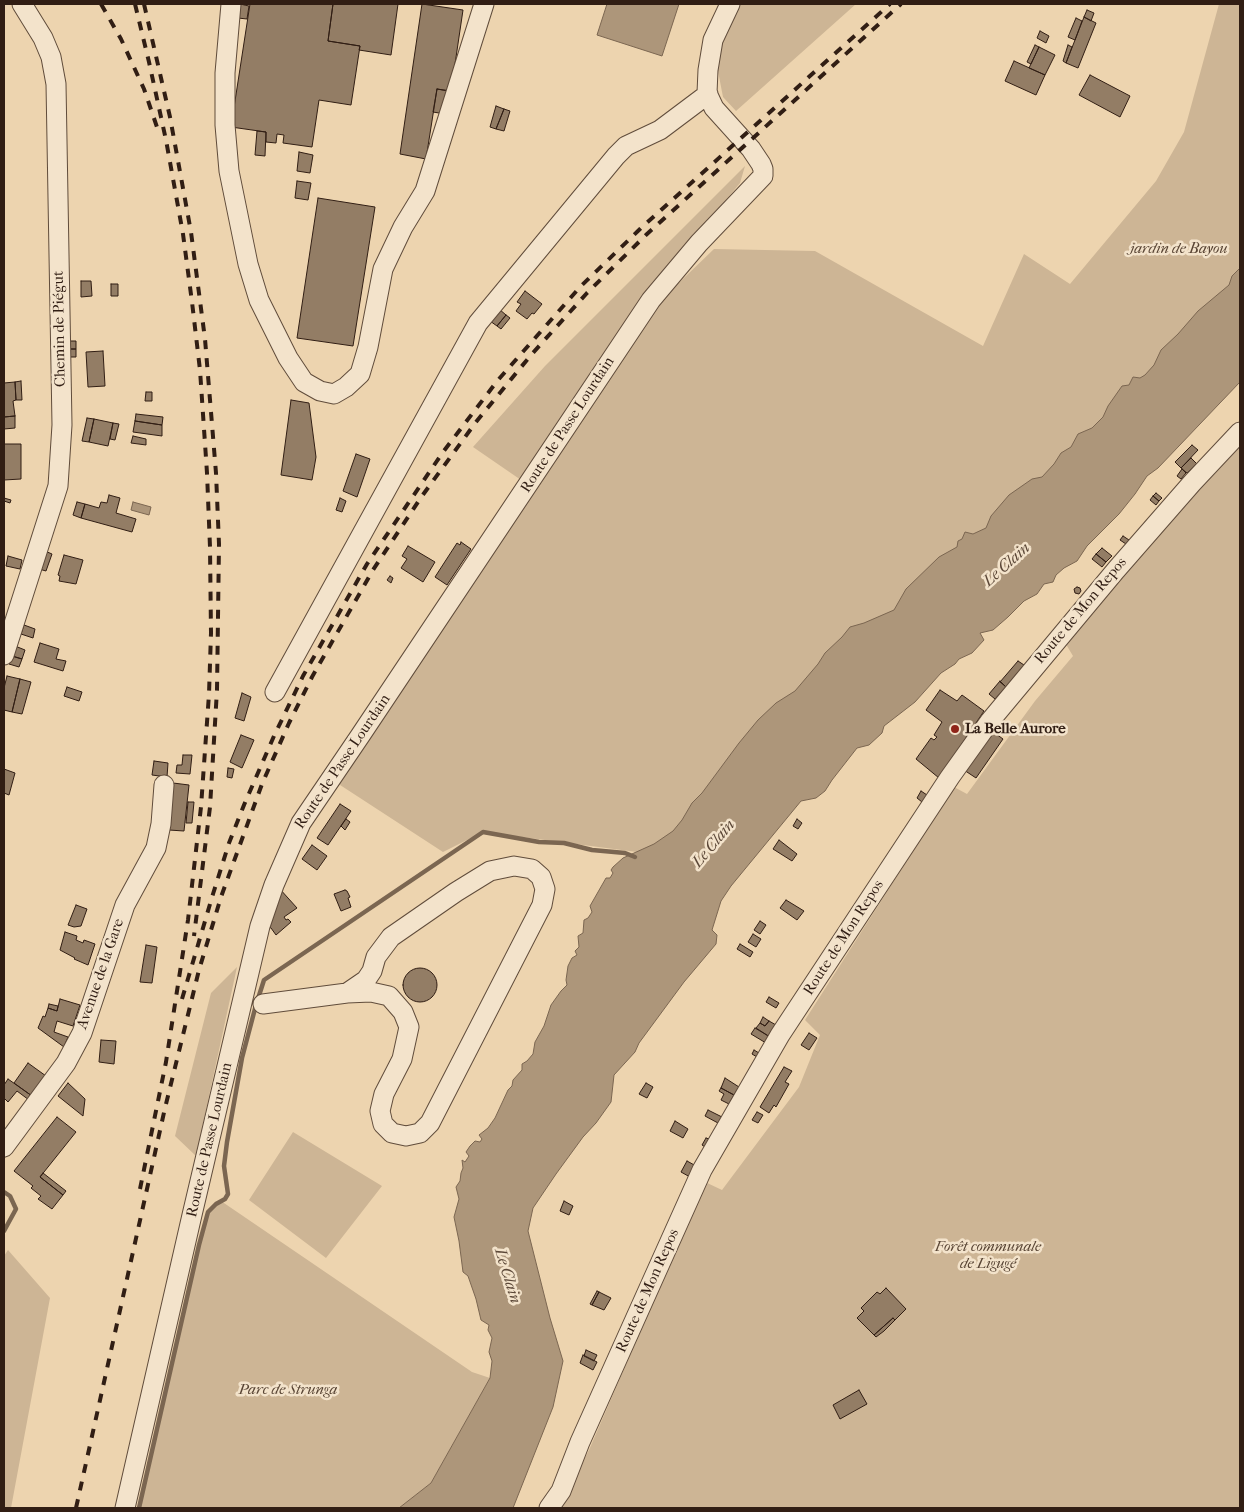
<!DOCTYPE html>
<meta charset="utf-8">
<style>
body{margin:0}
#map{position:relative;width:1244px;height:1512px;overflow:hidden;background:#edd4af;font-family:"IM FELL French Canon",serif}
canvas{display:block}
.frame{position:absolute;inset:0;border:5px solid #311e14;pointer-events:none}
</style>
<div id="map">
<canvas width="1244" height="1512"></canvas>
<div class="frame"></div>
</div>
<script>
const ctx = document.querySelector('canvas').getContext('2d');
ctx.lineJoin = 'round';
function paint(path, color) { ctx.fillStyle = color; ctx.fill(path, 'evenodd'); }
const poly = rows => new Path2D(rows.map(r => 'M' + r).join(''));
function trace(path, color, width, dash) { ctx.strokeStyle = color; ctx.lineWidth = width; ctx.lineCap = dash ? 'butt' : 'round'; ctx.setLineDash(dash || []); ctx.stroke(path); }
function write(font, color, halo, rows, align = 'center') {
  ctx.font = font + ' "IM FELL French Canon",serif'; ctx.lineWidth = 5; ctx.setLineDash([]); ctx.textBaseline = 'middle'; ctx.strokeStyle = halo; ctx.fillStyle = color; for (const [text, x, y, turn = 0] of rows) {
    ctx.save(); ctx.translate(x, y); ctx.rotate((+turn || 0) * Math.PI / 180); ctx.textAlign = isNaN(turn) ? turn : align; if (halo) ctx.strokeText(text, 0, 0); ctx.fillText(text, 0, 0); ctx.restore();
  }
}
const green = poly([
 [737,4,856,4,736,111,723,97,717,66,726,22],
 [1219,4,1240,4,1240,300,684,861,637,852,483,832,443,852,337,783,659,302,714,249,815,251,983,346,1024,254,1070,284,1156,181,1184,132],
 [745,166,740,183,625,322,521,480,473,447,545,366],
 [1240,445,1240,1508,559,1508,589,1450,705,1182,722,1190,799,1087,820,1035,805,1020,954,787,967,794,1035,701,1073,656,1064,641,1209,477],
 [237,967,196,1156,175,1136,211,993],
 [293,1132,382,1186,326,1258,249,1200],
 [221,1201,472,1372,490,1378,431,1483,399,1508,139,1508,208,1212],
 [8,1250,50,1298,11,1508,4,1508,4,1256]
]);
const water = poly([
 [607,4,679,4,662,56,597,35,607,4],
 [1240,268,1240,382,1158,468,1147,476,1135,494,1119,514,1087,546,1077,561,1064,568,1056,575,1053,582,1044,584,1037,594,1024,601,1008,617,993,630,980,633,984,640,972,653,959,659,955,664,941,673,915,702,884,726,882,733,869,745,857,748,832,780,825,791,816,798,801,801,731,886,721,901,712,930,717,935,716,944,684,982,639,1043,635,1052,614,1075,611,1102,596,1123,583,1137,556,1174,533,1208,528,1231,550,1318,563,1361,553,1407,513,1508,399,1508,431,1483,490,1378,492,1361,489,1352,492,1338,488,1330,489,1325,481,1320,476,1299,468,1276,463,1272,459,1241,454,1217,459,1199,456,1187,460,1181,461,1173,463,1168,462,1160,465,1162,469,1156,466,1152,470,1146,475,1141,480,1142,482,1139,479,1135,488,1128,495,1118,508,1090,512,1086,513,1080,522,1070,522,1064,527,1061,533,1054,535,1042,544,1026,551,1005,561,991,567,985,566,980,568,966,572,958,577,955,575,951,579,947,578,936,583,933,584,920,588,918,592,912,590,906,606,878,610,878,613,873,611,870,613,867,623,858,654,844,673,831,682,820,692,803,702,793,739,743,758,720,776,703,795,691,818,664,825,653,842,637,850,627,864,623,894,610,906,589,939,557,957,547,958,541,962,539,965,532,973,534,986,528,991,516,1009,495,1032,479,1042,477,1054,464,1061,453,1071,447,1078,434,1092,428,1103,417,1108,406,1122,386,1129,385,1133,377,1140,378,1145,375,1154,365,1161,350,1178,334,1198,311,1229,285,1232,276,1240,268],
 [133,502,151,507,149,515,131,510,133,502]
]);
const stream = poly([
 [4,1192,10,1196,16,1209,4,1231],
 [139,1508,199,1245,208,1212,216,1204,225,1199,228,1194,224,1166,227,1142,242,1058,256,1005,264,980,483,832,539,842,564,843,592,850,625,853,635,857]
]);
const building = poly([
 [240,4,249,6,247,19,238,18,240,4],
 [250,4,333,4,328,41,360,46,351,105,319,100,312,147,283,143,284,135,277,134,276,143,266,142,266,132,231,127,250,4],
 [333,4,398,4,391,55,359,50,360,46,328,41,333,4],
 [422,4,463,10,451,91,437,89,426,159,400,154,422,4],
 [1087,10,1094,13,1091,21,1084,17,1087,10],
 [1084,17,1096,23,1078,68,1066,63,1084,17],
 [1076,18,1082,21,1075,40,1068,37,1076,18],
 [1040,31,1049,36,1046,43,1037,38,1040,31],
 [1035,45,1039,47,1031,64,1027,62,1035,45],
 [1068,45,1072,47,1066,63,1063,61,1068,45],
 [1039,47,1055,55,1045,75,1029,68,1039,47],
 [1014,61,1045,75,1036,95,1005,81,1014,61],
 [1090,75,1130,96,1120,117,1079,95,1090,75],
 [437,89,448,91,445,114,433,112,437,89],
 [496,106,504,109,496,129,490,127,496,106],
 [504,109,510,111,504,131,496,129,504,109],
 [257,131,266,132,265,156,255,155,257,131],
 [299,152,313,155,310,173,297,171,299,152],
 [297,181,311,183,308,200,295,198,297,181],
 [318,198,375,207,353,346,297,338,318,198],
 [81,281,91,281,92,296,81,297,81,281],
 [111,284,118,284,118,296,111,296,111,284],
 [525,291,542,304,534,314,532,313,527,319,516,311,521,304,517,302,525,291],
 [499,309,506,315,497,326,490,321,499,309],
 [506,315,510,318,501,329,497,326,506,315],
 [68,341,76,341,76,349,68,349,68,341],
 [68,349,76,349,76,357,69,357,68,349],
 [103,351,105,386,88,387,86,352,103,351],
 [21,381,22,400,16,400,15,382,21,381],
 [15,382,16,400,13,401,15,416,4,417,4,383,15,382],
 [146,392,152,392,152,401,145,401,146,392],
 [291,400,309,403,316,457,312,480,281,475,291,400],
 [136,414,163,417,162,425,135,421,136,414],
 [15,416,15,428,4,429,4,417,15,416],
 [87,418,94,419,89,442,82,441,87,418],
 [94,419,113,423,108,446,89,442,94,419],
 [135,421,162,425,162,436,133,432,135,421],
 [113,423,119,424,115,440,110,439,113,423],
 [133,436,146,439,146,445,131,443,133,436],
 [4,444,21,444,21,479,4,480,4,444],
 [1192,445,1198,450,1181,468,1175,462,1192,445],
 [356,454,370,459,357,497,343,491,356,454],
 [1191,458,1197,464,1187,473,1181,468,1191,458],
 [1182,469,1186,473,1181,479,1177,476,1182,469],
 [1156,493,1162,498,1159,501,1153,496,1156,493],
 [109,495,120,498,116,513,136,519,132,532,81,518,85,504,99,508,101,502,107,503,109,495],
 [1153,496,1159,501,1156,505,1150,500,1153,496],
 [4,498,11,500,10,503,4,501,4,498],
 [340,498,346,501,342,512,336,510,340,498],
 [77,502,85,504,81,518,73,515,77,502],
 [1123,536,1129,540,1126,544,1120,540,1123,536],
 [461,542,471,549,447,585,435,577,457,543,460,545,461,542],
 [408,546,435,562,423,582,401,568,407,559,402,556,408,546],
 [1102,548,1112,556,1106,562,1096,554,1102,548],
 [45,551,52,554,46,571,39,569,45,551],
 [1096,554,1106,562,1102,567,1092,559,1096,554],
 [64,555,83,560,76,584,59,581,60,576,58,575,64,555],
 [8,556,22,560,20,569,6,566,8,556],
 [390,576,393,578,391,583,387,580,390,576],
 [1077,587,1080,588,1081,591,1079,594,1075,593,1074,589,1077,587],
 [24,625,35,629,33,638,21,634,24,625],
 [40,643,59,649,56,659,66,661,63,671,34,662,40,643],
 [15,646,25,650,22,659,12,656,15,646],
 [12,656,22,659,19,667,9,664,12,656],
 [1018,661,1024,665,1006,687,1000,682,1018,661],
 [7,676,20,679,12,712,4,710,4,688,7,676],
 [20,679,31,682,22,714,12,712,20,679],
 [1000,681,1006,687,995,699,989,694,1000,681],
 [67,687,82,692,79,701,64,696,67,687],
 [940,690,957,701,962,695,984,711,939,778,916,759,931,738,934,740,937,737,934,735,942,722,926,710,940,690],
 [242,693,251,697,244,721,235,718,242,693],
 [992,731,1003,739,976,778,964,770,992,731],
 [241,735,254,740,242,768,230,762,241,735],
 [183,755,192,755,190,774,176,773,177,765,182,765,183,755],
 [154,761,168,763,167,777,152,775,154,761],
 [228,768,234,769,232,778,227,777,228,768],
 [4,769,15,773,9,795,4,793,4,769],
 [173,783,189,785,184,831,169,830,173,783],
 [921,791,927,795,922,802,917,798,921,791],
 [188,802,194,802,192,823,186,823,188,802],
 [340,804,351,811,328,845,317,838,340,804],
 [346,819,350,822,345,830,341,826,346,819],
 [797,819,802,823,798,829,793,826,797,819],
 [779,840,797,854,792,861,773,849,779,840],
 [312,845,327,856,317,870,302,859,312,845],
 [279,888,297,908,284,917,286,920,288,919,291,922,276,935,271,928,266,925,279,888],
 [345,890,347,891,350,897,348,898,351,907,341,911,334,894,345,890],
 [786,900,804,911,797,920,780,908,786,900],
 [76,905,87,909,81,926,74,927,68,925,76,905],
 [760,921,766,925,760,934,754,930,760,921],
 [65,932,77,936,76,940,83,943,84,940,95,944,88,965,74,959,75,958,60,950,65,932],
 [753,934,761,939,756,947,748,942,753,934],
 [740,944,753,952,750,957,737,949,740,944],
 [146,945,157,947,152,983,140,982,146,945],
 '403 985a17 17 0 1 1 34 0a17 17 0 1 1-34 0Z',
 [769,997,779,1003,776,1008,766,1002,769,997],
 [60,999,80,1005,73,1026,57,1021,54,1032,68,1037,64,1047,38,1028,43,1016,45,1017,48,1008,57,1011,60,999],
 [49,1004,58,1006,57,1011,48,1008,49,1004],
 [763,1017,769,1021,765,1026,760,1023,763,1017],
 [769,1021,776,1025,770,1037,756,1028,760,1023,765,1026,769,1021],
 [755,1028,770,1037,766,1043,751,1034,755,1028],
 [809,1033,817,1038,809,1050,801,1045,809,1033],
 [101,1040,116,1041,114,1064,99,1062,101,1040],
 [754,1050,759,1053,757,1057,752,1054,754,1050],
 [28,1063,46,1076,32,1096,14,1083,28,1063],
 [784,1067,792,1071,785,1082,789,1084,776,1107,774,1105,769,1113,760,1107,784,1067],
 [725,1078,739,1087,734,1095,721,1088,725,1078],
 [8,1079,32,1096,29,1100,17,1091,8,1102,4,1098,4,1085,8,1079],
 [68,1083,85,1099,83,1116,58,1096,68,1083],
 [646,1083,653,1087,647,1098,639,1094,646,1083],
 [721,1088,734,1095,729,1104,721,1100,724,1094,719,1091,721,1088],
 [708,1110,722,1117,718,1123,705,1116,708,1110],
 [757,1112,763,1115,758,1123,752,1120,757,1112],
 [57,1117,76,1132,40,1177,63,1195,52,1209,38,1199,41,1196,31,1188,33,1186,14,1171,57,1117],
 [675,1121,688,1129,683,1138,670,1131,675,1121],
 [706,1138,709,1139,705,1147,702,1145,706,1138],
 [687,1161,696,1166,690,1177,681,1172,687,1161],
 [43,1173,66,1191,63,1195,40,1177,43,1173],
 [564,1201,573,1206,569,1215,560,1211,564,1201],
 [886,1288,906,1309,895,1320,893,1318,874,1335,857,1318,864,1311,861,1308,877,1292,880,1294,886,1288],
 [597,1291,599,1292,592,1305,590,1304,597,1291],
 [599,1292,611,1298,604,1310,592,1305,599,1292],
 [893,1318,895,1320,884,1331,876,1337,874,1335,893,1318],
 [586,1350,597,1355,594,1361,584,1356,586,1350],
 [583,1355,597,1362,593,1370,580,1363,583,1355],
 [859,1390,867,1404,840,1419,833,1405,859,1390]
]);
const minor = poly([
 [231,4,225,73,225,125,229,171,248,264,259,300,288,358,304,382,320,391,334,394,346,387,360,374,368,347,383,269,403,227,425,191,484,4],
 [4,655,58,486,62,425,56,84,51,57,43,38,22,4],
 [275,692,478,323,616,156,626,146,660,130,708,94],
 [263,1004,347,993,371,992,389,996,403,1012,409,1027,402,1059,384,1094,380,1111,383,1124,392,1133,406,1136,420,1133,430,1123,542,905,545,889,541,877,532,869,514,866,490,871,456,892,391,937,376,957,372,971,366,980,347,993],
 [4,1147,66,1063,82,1033,125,905,156,848,161,824,164,785],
 [125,1508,192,1215,260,926,274,885,301,823,360,736,651,300,699,243,763,176,763,169,761,164,751,149,714,108,707,93,708,70,713,40,730,4],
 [549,1508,561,1491,580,1442,702,1170,780,1035,950,777,990,721,1116,570,1192,483,1240,432]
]);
const rail = poly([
 [101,4,121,39,144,89,158,130],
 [135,4,149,62,166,140,183,234,192,302,200,370,207,473,210,547,211,633,209,694,201,807,188,920,166,1062,140,1189],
 [144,4,170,117,191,232,205,339,216,473,219,544,217,690,210,807,194,936],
 [182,999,213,894,229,843,244,805,274,736,303,676,367,564,443,452,498,380,580,287,640,229,890,4],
 [76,1508,165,1108,199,970,221,897,262,784,289,723,312,677,373,570,422,496,476,422,531,355,587,293,647,234,901,4]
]);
const markers = [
 [955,729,5,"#8f2418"]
];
const parkNames = [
 ["jardin de Bayou",1179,249],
 ["Forêt communale",988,1247],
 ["de Ligugé",988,1264],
 ["Parc de Strunga",288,1390]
];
const streetNames = [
 ["Chemin de Piégut",60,329,-91],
 ["Route de Passe Lourdain",568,425,-57],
 ["Route de Mon Repos",1081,611,-50],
 ["Route de Passe Lourdain",343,762,-56],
 ["Route de Mon Repos",844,938,-57],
 ["Avenue de la Gare",101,974,-71],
 ["Route de Passe Lourdain",210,1140,-77],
 ["Route de Mon Repos",648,1291,-66]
];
const poiNames = [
 ["La Belle Aurore",965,729]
];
const waterNames = [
 ["Le Clain",1007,565,-42],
 ["Le Clain",714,844,-50],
 ["Le Clain",507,1276,73]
];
paint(green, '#cdb595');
paint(water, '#ad967a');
trace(water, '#7b6651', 1);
trace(stream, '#7b6651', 4.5);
paint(building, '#937d65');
trace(building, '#311e14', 1);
trace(minor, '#604c3b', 21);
trace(minor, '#f3e3cb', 19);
trace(rail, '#311e14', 4, [9, 9]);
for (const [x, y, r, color] of markers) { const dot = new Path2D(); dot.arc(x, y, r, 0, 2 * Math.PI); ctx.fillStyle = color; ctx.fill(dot); trace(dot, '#f3e3cb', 2); }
write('italic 15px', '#584434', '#f3e3cb', parkNames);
write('15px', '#311e14', '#f3e3cb', streetNames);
write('bold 15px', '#311e14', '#f3e3cb', poiNames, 'left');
write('italic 16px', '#5c4838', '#f3e3cb', waterNames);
</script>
